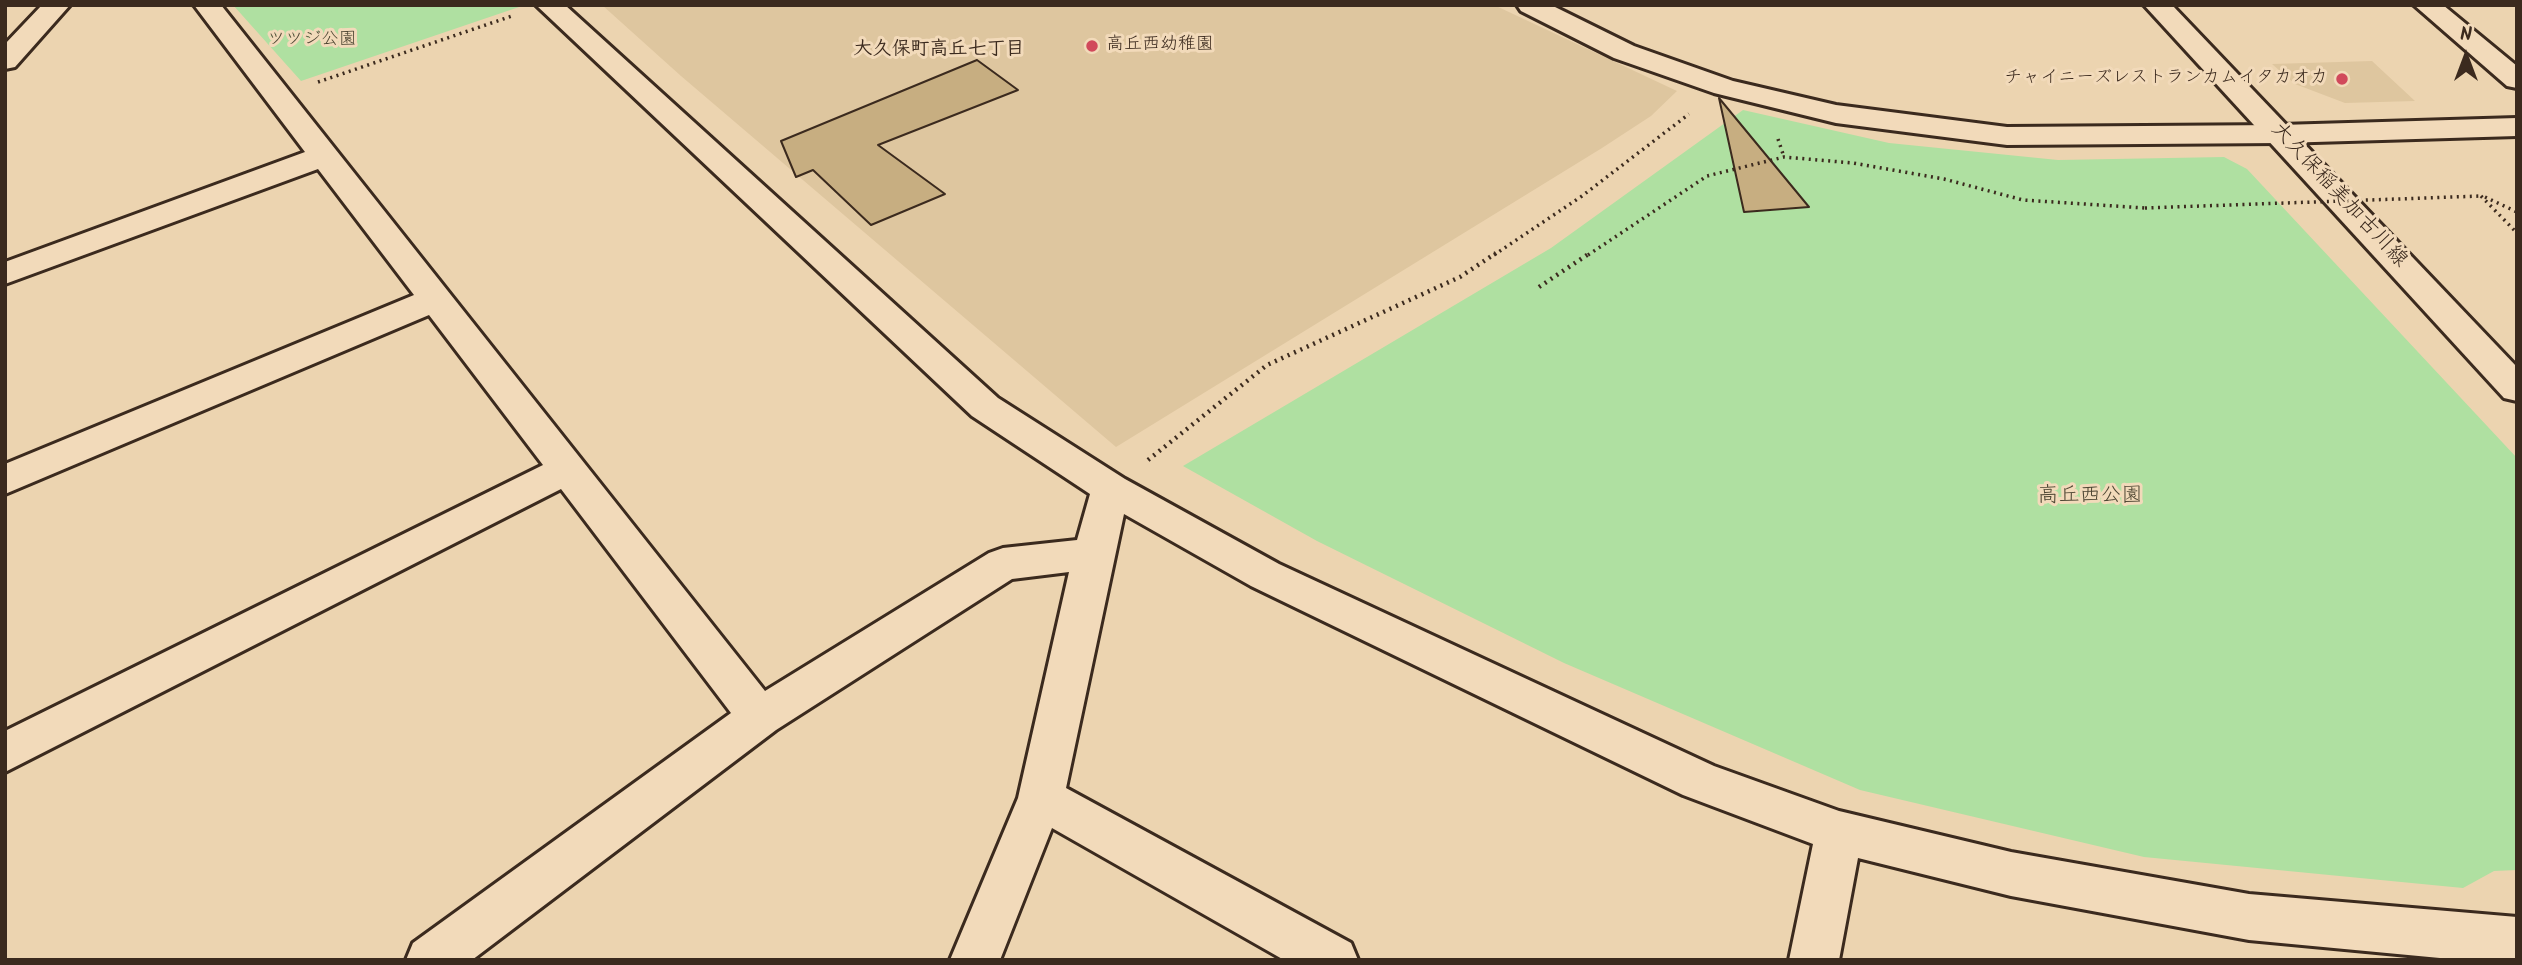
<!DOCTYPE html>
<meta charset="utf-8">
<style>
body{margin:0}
#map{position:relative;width:2522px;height:965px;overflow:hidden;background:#ecd4b0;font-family:Kalam,sans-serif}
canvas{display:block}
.frame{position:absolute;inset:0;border:7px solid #3b2a1e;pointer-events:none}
.north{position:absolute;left:2431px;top:21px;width:70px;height:70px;-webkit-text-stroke:5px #f2daba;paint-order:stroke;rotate:0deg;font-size:19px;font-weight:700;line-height:28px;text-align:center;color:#3b2a1e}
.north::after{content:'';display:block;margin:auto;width:24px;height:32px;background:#3b2a1e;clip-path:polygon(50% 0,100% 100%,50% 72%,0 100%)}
</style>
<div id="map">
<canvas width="2522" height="965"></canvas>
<div class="frame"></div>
<div class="north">N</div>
</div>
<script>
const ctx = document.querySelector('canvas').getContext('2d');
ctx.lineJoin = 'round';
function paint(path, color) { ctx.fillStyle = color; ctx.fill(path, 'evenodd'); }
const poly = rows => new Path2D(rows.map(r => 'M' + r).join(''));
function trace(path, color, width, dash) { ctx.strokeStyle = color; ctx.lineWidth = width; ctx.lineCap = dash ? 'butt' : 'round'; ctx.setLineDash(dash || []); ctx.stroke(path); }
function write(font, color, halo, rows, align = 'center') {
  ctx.font = font + ' Kalam,"Klee One",sans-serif'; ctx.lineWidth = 6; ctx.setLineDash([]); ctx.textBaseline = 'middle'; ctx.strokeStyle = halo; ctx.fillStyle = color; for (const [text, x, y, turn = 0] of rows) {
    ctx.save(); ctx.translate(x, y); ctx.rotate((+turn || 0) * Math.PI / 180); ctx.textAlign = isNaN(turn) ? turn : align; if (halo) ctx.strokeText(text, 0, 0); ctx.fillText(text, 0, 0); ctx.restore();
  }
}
const built = poly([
 [602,5,1494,5,1677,91,1651,116,1602,148,1116,447,681,76],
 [2372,61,2415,101,2345,103,2295,84,2272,64]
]);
const green = poly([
 [233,5,525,5,301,81],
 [1743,110,1889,143,2058,160,2224,157,2247,169,2517,458,2517,870,2494,871,2463,888,2144,857,1860,790,1564,663,1317,541,1183,466,1551,248]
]);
const building = poly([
 [977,60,1018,90,878,145,945,194,871,225,813,170,796,177,781,141,977,60],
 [1719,98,1809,207,1744,212,1719,98]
]);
const pathFar1 = poly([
 [318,82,512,16],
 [1778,139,1784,157],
 [2481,196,2517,233],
 [2485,197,2517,212],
 [1494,255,1582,196,1689,114],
 [1588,255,1707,176,1784,157,1853,163,1944,179,2023,200,2145,208]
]);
const path = poly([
 [1539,287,1590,253],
 [1148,460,1267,365,1460,277,1496,253]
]);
const minor = poly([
 [42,5,70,5,15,67,5,69,5,44,42,5],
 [194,5,221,5,765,691,989,553,1003,548,1077,540,1090,494,972,416,536,5,565,5,998,398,1125,479,1279,564,1714,766,1839,811,2011,852,2249,894,2517,917,2517,960,2461,960,2249,940,2011,896,1858,858,1839,960,1789,960,1813,844,1683,795,1251,586,1124,514,1066,788,1351,943,1358,960,1284,960,1052,828,1000,960,950,960,1018,798,1069,572,1012,579,776,730,472,960,406,960,413,943,731,713,561,489,5,772,5,731,543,465,429,315,5,494,5,464,414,295,318,169,5,284,5,262,305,152,194,5],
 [1517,5,1551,5,1634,46,1733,81,1836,105,2007,127,2281,125,2291,128,2296,134,2291,140,2281,143,2007,145,1836,123,1714,93,1614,58,1521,11,1517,5],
 [2414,5,2443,5,2517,66,2517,88,2507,86,2414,5]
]);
const tertiary = poly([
 [2517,118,2517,136,2281,143,2271,140,2266,134,2271,128,2281,125,2517,118]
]);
const secondary = poly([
 [2144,5,2172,5,2517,367,2517,401,2504,398,2144,5]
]);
const pathBridge = poly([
 [2145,208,2481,196]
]);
const markers = [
 [1092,46,7,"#d1495b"],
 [2342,79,7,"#d1495b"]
];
const farParknames = [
 ["ツツジ公園",312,41]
];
const farPoinames = [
 ["高丘西幼稚園",1106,46],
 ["チャイニーズレストランカムイタカオカ",2328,79,"right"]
];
const farNeighbourhoodnames = [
 ["大久保町高丘七丁目",939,51]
];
const streetNames = [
 ["大久保稲美加古川線",2338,196,47]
];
const parkNames = [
 ["高丘西公園",2090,497]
];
paint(built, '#dec69f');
paint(green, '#afe0a1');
paint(building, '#c7ae81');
trace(building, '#3b2a1e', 2);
trace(minor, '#3b2a1e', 6);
trace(tertiary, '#3b2a1e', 6);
trace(secondary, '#3b2a1e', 6);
trace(pathFar1, '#3b2a1e', 3.5, [2, 4.5]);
trace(path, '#3b2a1e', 4.5, [2, 5]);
paint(minor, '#f2daba');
paint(tertiary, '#f2daba');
paint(secondary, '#f2daba');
trace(pathBridge, '#3b2a1e', 3.5, [2, 4.5]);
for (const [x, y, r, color] of markers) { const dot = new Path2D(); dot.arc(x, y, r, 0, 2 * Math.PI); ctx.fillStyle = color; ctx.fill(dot); trace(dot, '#f2daba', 2.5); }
write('18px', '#4c4532', '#f2daba', farParknames);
write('18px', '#3b2a1e', '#f2daba', farPoinames, 'left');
write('bold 19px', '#3b2a1e', '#f2daba', farNeighbourhoodnames);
write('21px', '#3b2a1e', '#f2daba', streetNames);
write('21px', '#4c4532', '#f2daba', parkNames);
</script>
